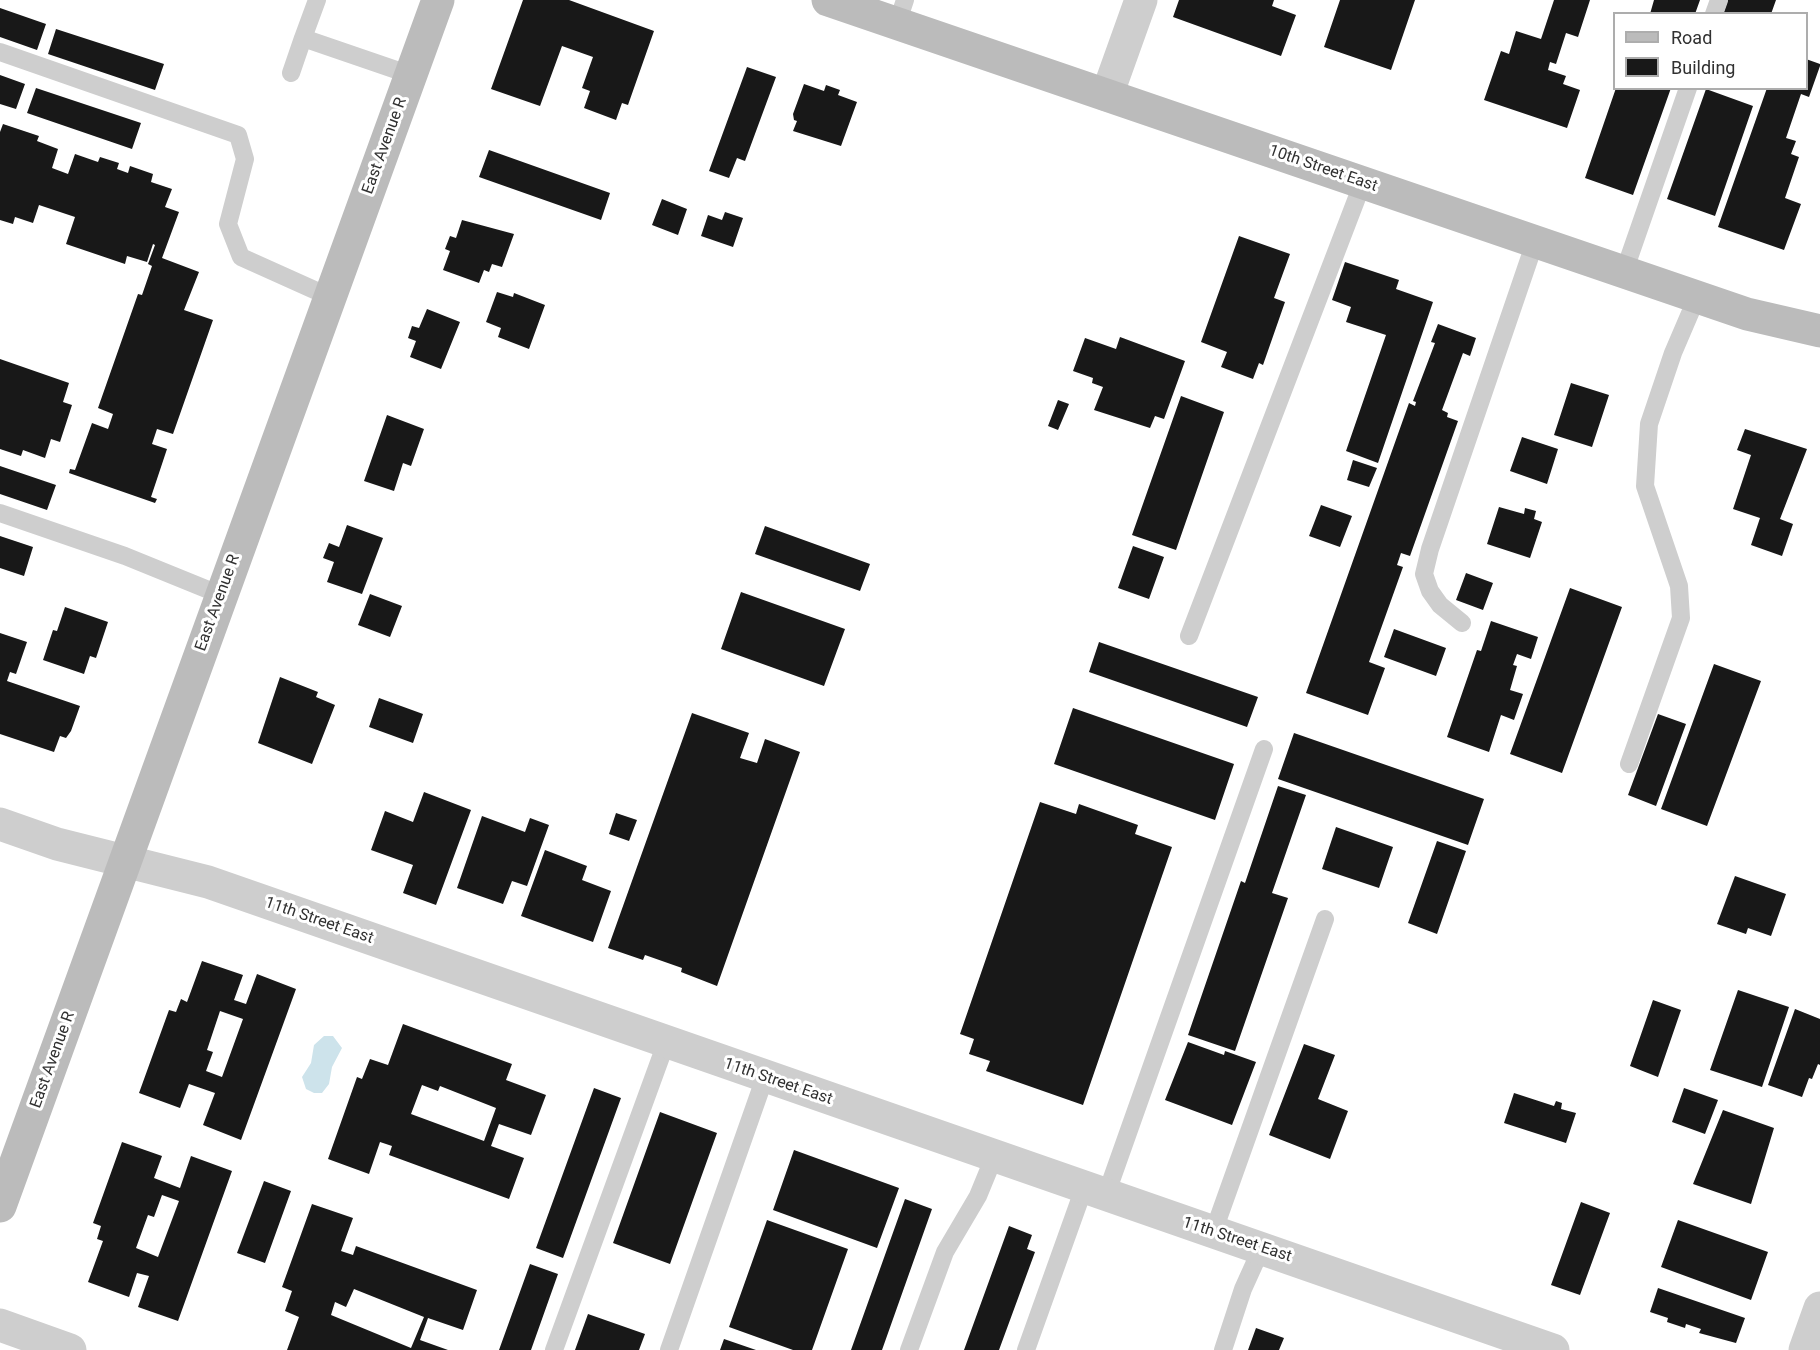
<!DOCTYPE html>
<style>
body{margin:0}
#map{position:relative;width:1820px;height:1350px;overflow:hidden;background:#fff;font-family:Roboto,sans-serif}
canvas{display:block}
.legend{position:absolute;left:1613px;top:12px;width:195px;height:78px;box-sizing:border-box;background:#fff;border:2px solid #adadad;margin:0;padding:8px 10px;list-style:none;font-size:18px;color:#313131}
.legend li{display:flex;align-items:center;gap:12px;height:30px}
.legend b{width:30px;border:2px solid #adadad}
</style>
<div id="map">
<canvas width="1820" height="1350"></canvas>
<ul class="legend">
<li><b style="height:8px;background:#bbb"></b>Road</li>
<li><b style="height:16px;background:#181818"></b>Building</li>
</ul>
</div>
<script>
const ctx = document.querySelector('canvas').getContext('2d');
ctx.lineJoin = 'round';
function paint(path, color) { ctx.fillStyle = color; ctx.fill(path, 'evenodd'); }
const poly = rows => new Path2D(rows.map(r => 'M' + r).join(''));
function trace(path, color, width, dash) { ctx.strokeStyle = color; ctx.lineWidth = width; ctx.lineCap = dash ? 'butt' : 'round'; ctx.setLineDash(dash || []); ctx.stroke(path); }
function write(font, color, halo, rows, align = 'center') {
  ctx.font = font + ' Roboto,sans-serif'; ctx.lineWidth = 6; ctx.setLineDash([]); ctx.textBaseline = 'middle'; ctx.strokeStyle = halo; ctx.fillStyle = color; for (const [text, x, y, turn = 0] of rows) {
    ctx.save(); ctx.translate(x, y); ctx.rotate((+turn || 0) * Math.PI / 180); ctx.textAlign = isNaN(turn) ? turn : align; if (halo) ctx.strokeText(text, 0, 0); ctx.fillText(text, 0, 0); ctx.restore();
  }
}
const water = poly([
 [324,1036,333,1036,342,1048,332,1067,329,1084,322,1093,314,1093,306,1089,302,1077,311,1063,314,1045]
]);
const building = poly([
 [523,0,569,0,654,31,628,105,622,103,616,120,584,108,590,91,582,88,593,57,562,46,540,106,491,89],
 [1179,0,1274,0,1272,6,1296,15,1281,56,1173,17],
 [1340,0,1415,0,1391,70,1324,47],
 [1554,0,1590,0,1578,37,1566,33,1556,64,1550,62,1548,70,1566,76,1563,84,1580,90,1567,128,1484,100,1501,51,1509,54,1516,31,1541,39],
 [1654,0,1700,0,1695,14,1650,14],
 [1728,0,1776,0,1771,14,1723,14],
 [0,8,46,24,37,50,0,37],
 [56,29,164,64,155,90,48,54],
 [1806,59,1820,64,1820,66,1809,97,1801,94,1786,138,1796,141,1791,154,1799,157,1785,198,1801,204,1784,250,1718,227,1767,88,1806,88],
 [747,67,776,77,745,161,737,158,729,178,709,171],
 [0,75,25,84,16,109,0,104],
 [804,84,824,91,826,85,840,90,838,95,857,102,841,146,793,131,797,121,794,120,793,114],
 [36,88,141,123,132,149,27,113],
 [1616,88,1671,88,1633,195,1585,178],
 [1706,89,1753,106,1715,216,1667,199],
 [3,124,39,136,37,141,58,149,52,168,68,174,75,154,98,162,100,157,119,163,117,169,128,173,130,166,153,174,151,182,172,189,165,207,179,212,162,258,199,272,184,310,213,320,173,434,157,429,152,444,167,449,151,497,157,499,155,503,69,473,70,469,75,470,92,423,108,429,113,414,98,408,138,294,142,295,152,266,148,264,155,245,153,244,147,262,127,256,125,264,66,244,75,217,39,205,33,223,15,217,13,224,0,220,0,132],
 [489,150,610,193,601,220,479,177],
 [662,199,687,209,678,235,652,225],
 [725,212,743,218,733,247,701,236,708,215,722,220],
 [462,220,514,234,502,267,492,264,489,272,484,270,479,283,443,270,450,251,445,249,450,236,456,238],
 [1239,236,1290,254,1274,298,1285,302,1263,365,1259,363,1253,379,1221,367,1227,352,1201,342],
 [1345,262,1399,280,1396,289,1433,302,1378,463,1346,451,1386,335,1346,322,1351,307,1332,300],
 [497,292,513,297,514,293,545,305,529,349,498,337,501,328,486,322],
 [427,309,460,322,441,369,410,357,416,341,408,338,412,326,419,328],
 [1438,324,1476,338,1470,356,1463,353,1442,410,1448,413,1447,417,1458,421,1410,556,1401,553,1397,565,1403,567,1369,662,1385,668,1368,715,1306,693,1409,403,1415,406,1416,402,1413,401,1435,343,1431,342],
 [1120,337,1185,361,1164,419,1155,416,1150,428,1094,410,1103,387,1092,383,1093,378,1073,371,1085,338,1116,349],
 [0,359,69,383,63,402,72,405,60,442,51,439,45,458,23,450,21,456,0,449],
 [1571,383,1609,395,1592,447,1554,435],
 [1181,396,1224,412,1176,550,1132,535],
 [1058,400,1069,404,1058,430,1048,426],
 [387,415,424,429,411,466,403,463,394,491,364,481],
 [1745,429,1807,449,1780,519,1793,524,1782,556,1751,545,1760,518,1733,509,1751,455,1737,450],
 [1522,437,1558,449,1547,484,1510,471],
 [1353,460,1377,468,1369,487,1347,480],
 [0,466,56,485,47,510,0,494],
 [1321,505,1352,516,1340,547,1309,536],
 [1499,507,1524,514,1525,508,1536,511,1534,519,1542,522,1530,558,1487,544],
 [347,525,383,538,362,594,327,582,334,562,323,558,329,543,339,547],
 [765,526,870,564,860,591,755,554],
 [0,536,33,547,24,576,0,568],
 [1133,546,1164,557,1149,599,1118,588],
 [1466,573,1493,583,1483,610,1456,600],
 [1570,588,1622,607,1562,773,1510,754],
 [741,592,845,629,824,686,721,649],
 [370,594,402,606,390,637,358,625],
 [65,607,108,622,96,658,90,656,84,674,43,660,53,630,57,631],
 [1491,621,1538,637,1531,659,1517,654,1513,665,1517,666,1510,690,1523,694,1514,720,1501,715,1489,752,1447,737,1477,650,1481,651],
 [1394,629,1446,648,1436,676,1384,657],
 [0,633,27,642,16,674,10,672,7,681,80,706,71,731,66,738,60,736,54,752,0,734],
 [1099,642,1258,697,1247,727,1089,672],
 [1714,664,1761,681,1707,826,1661,809],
 [280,677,318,692,316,697,335,705,312,764,258,743],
 [379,698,423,714,413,743,369,727],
 [1073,708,1234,764,1215,820,1054,764],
 [692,713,749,733,740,758,757,763,765,739,800,752,717,986,681,972,682,968,645,955,643,960,608,948],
 [1658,714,1686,724,1656,806,1628,795],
 [1294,733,1484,799,1468,845,1278,779],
 [1278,786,1306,795,1272,893,1288,898,1235,1051,1188,1035,1241,881,1245,883],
 [424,792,471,810,436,905,403,893,413,865,371,850,385,811,413,822],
 [1040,802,1076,814,1079,804,1138,825,1135,834,1172,847,1083,1105,986,1071,990,1061,969,1054,974,1039,960,1034],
 [616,813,637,820,629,841,609,834],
 [482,816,525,832,530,818,549,825,527,886,512,881,503,904,457,888],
 [1336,827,1393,847,1379,888,1322,869],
 [1437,841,1466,851,1437,934,1408,923],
 [545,850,587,866,582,880,611,891,593,942,521,916],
 [1735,876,1786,894,1771,936,1748,928,1746,934,1717,924],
 [202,961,243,975,234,1000,246,1004,257,974,296,989,241,1140,203,1125,215,1093,189,1084,180,1108,139,1093,169,1010,176,1012,181,999,187,1002],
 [220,1011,243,1019,222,1077,206,1071,213,1052,207,1050],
 [1738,990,1789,1007,1762,1087,1710,1070],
 [1653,1000,1681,1010,1658,1077,1630,1066],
 [1795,1009,1820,1019,1820,1065,1818,1064,1812,1079,1809,1078,1802,1097,1768,1085],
 [403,1024,512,1064,506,1080,546,1095,531,1135,499,1124,491,1146,524,1158,509,1199,389,1155,392,1146,380,1142,369,1174,328,1159,357,1077,362,1079,370,1059,388,1065],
 [422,1085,438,1091,440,1086,496,1108,484,1141,411,1114],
 [1188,1042,1224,1055,1225,1051,1256,1062,1232,1125,1165,1100],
 [1304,1044,1335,1055,1318,1099,1348,1111,1330,1159,1269,1135],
 [594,1088,621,1098,563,1258,536,1248],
 [1684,1088,1718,1100,1705,1134,1672,1122],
 [1514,1093,1554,1106,1556,1101,1562,1103,1561,1109,1576,1113,1566,1143,1504,1123],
 [1723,1110,1774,1128,1751,1204,1693,1184],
 [660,1112,717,1133,670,1264,613,1243],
 [122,1142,162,1156,154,1178,180,1188,191,1156,232,1171,178,1321,138,1307,149,1276,137,1273,129,1297,88,1282,103,1241,97,1239,101,1226,93,1223],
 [162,1195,179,1201,158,1257,136,1248,148,1215,154,1217],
 [794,1150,899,1188,877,1248,773,1210],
 [264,1181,291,1191,265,1263,237,1253],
 [905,1199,932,1209,882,1350,851,1350],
 [1581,1202,1610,1213,1580,1295,1551,1285],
 [312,1204,353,1218,341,1251,353,1255,356,1246,477,1290,463,1330,428,1318,420,1340,448,1350,287,1350,299,1317,285,1311,292,1291,282,1287],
 [354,1289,424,1317,411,1348,331,1315,335,1302,346,1307],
 [767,1220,848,1249,812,1350,793,1350,729,1327],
 [1678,1220,1768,1252,1751,1300,1661,1267],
 [1009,1226,1032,1235,1027,1249,1035,1252,999,1350,964,1350],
 [530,1264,558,1274,531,1350,499,1350],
 [1658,1288,1745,1318,1736,1343,1699,1333,1701,1329,1686,1324,1685,1328,1667,1322,1668,1318,1650,1312],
 [588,1314,645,1334,639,1350,575,1350],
 [1256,1328,1284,1338,1279,1350,1248,1350],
 [724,1339,756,1350,720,1350]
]);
const lane = poly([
 [317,0,303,38,411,75],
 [1714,14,1719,0],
 [897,24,905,0],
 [0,52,238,135,245,159,228,224,241,257,330,297],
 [291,73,303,38],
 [1624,272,1688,88],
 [0,513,125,556,221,595],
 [1462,623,1440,605,1430,591,1424,574,1430,549,1535,242],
 [1189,636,1363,182],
 [1629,764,1681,618,1679,586,1645,486,1649,424,1673,353,1697,297],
 [1106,1195,1264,749],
 [1213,1233,1325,919],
 [554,1350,666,1043],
 [669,1350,765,1077],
 [909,1350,945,1252,978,1196,994,1157],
 [1026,1350,1084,1188],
 [1223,1350,1243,1289,1262,1247]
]);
const street = poly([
 [1107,95,1141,0],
 [0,824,57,844,208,882,1553,1350],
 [0,1325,70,1350],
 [1805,1350,1820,1308]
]);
const secondary = poly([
 [828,0,1747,314,1820,331],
 [0,1206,438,0]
]);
const streetNames = [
 ["East Avenue R",385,146,-70],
 ["10th Street East",1323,169,19],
 ["East Avenue R",218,603,-70],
 ["11th Street East",319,921,19],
 ["East Avenue R",53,1060,-70],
 ["11th Street East",778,1082,19],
 ["11th Street East",1237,1240,18]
];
paint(water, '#cde3eb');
paint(building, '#181818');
trace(lane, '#cecece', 18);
trace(street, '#cecece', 33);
trace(secondary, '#bbb', 33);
write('16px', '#313131', '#fff', streetNames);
</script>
